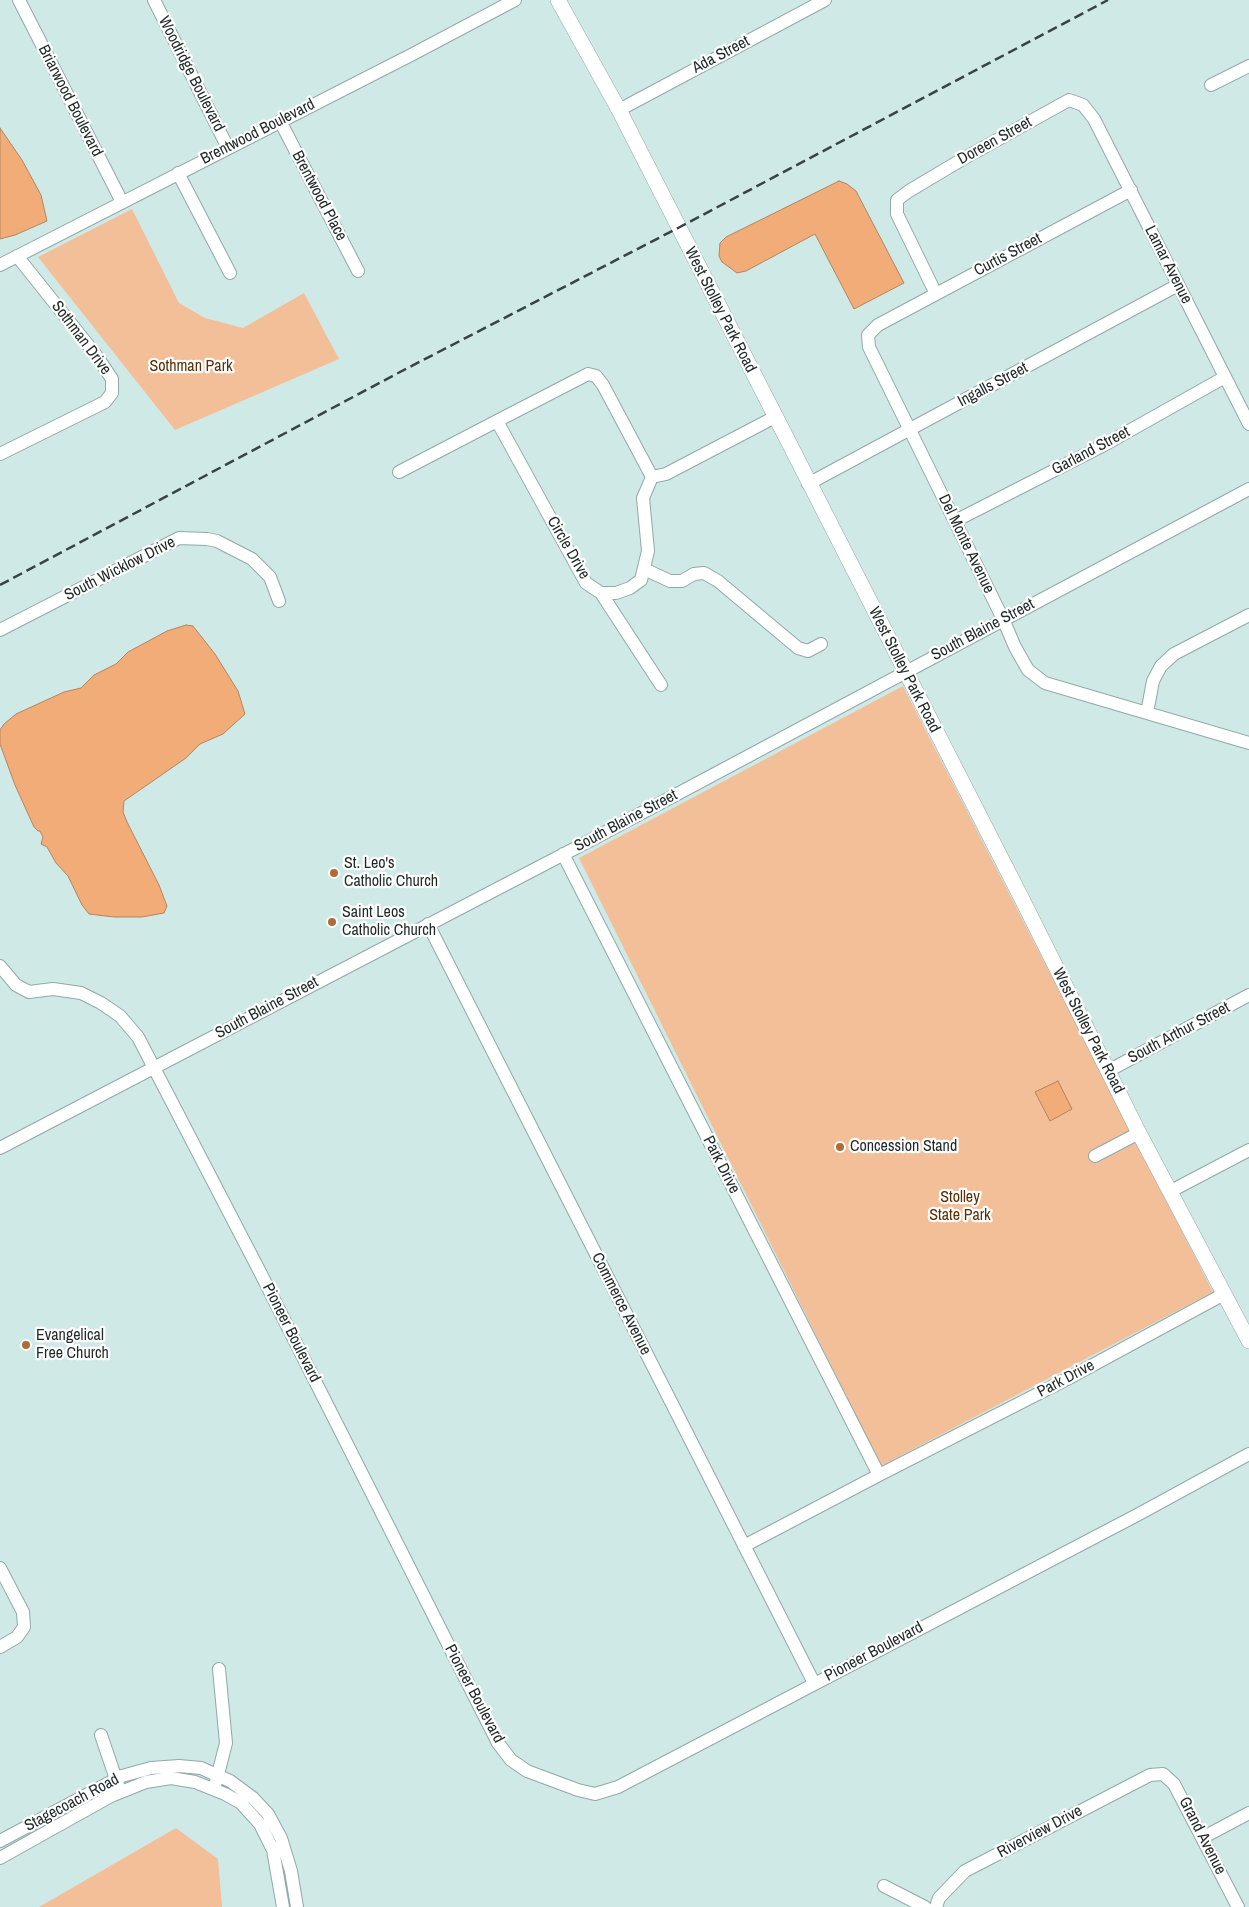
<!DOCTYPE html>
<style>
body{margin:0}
canvas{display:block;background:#cfe9e7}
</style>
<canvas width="1249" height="1907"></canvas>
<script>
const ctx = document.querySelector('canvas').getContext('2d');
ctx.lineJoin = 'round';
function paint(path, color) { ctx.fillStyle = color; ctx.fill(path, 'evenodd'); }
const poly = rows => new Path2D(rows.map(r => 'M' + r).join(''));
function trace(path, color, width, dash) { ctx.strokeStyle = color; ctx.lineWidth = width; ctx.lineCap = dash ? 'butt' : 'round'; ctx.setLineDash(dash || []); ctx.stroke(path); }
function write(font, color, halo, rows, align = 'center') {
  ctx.font = font + ' "Archivo Narrow",sans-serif'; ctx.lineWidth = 4.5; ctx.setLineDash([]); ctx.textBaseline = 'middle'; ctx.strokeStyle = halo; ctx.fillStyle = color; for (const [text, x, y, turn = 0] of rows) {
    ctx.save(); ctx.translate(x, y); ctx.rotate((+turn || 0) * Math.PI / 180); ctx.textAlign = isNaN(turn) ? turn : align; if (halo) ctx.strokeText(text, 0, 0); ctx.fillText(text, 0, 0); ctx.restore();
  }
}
const green = poly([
 [132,209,179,303,205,318,243,328,304,293,339,359,175,430,38,257],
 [903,686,1213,1292,881,1466,579,858],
 [176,1828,218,1859,222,1907,39,1907]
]);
const water = poly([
 [0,128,22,160,41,195,47,221,15,235,0,239,0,128],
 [839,181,847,184,856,191,904,283,854,309,815,234,746,271,737,273,722,262,719,256,720,243,726,237,839,181],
 [186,625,193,626,215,654,238,691,245,714,223,734,200,744,186,758,124,801,123,812,127,822,159,885,167,906,164,913,142,917,114,917,89,914,82,905,68,876,56,863,47,847,41,844,43,837,40,831,38,831,34,827,15,785,0,744,0,730,4,724,16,714,64,692,81,688,94,675,116,664,128,652,167,631,186,625],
 [1058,1081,1072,1109,1050,1121,1035,1092,1058,1081]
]);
const minor = poly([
 [19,0,122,202],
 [154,0,228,148],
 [1211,85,1249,66],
 [619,110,825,0],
 [280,121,358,271],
 [178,173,230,273],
 [1131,190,878,325,868,335,869,347,1003,619,1015,647,1028,670,1045,683,1249,743],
 [0,265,413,54,515,0],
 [936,294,897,214,897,200,909,191,961,160,1069,100,1083,105,1094,119,1249,424],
 [0,454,105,402,112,393,112,379,96,355,17,256],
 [399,472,497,421,588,374,596,376,603,385,652,477,643,498,648,551,641,580,630,588,616,593,601,593,586,583,497,421],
 [652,477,666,474,775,417],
 [808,484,1178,285],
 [955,521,1104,445,1225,377],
 [644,569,670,581,682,581,694,574,704,573,718,581,798,648,808,651,821,644],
 [601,593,661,685],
 [0,630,179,538,207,539,217,541,252,559,270,577,279,601],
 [1147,713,1153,681,1161,666,1174,654,1249,615],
 [563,854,879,1475],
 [428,924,814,1683],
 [0,966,16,985,29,992,53,989,81,993,101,1003,120,1016,138,1037,260,1272,498,1743,511,1760,527,1771,578,1790,595,1794,618,1787,1139,1514,1249,1454],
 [1108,1071,1249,995],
 [0,1148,591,840,1249,489],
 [1095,1156,1139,1133],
 [1169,1192,1249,1150],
 [744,1546,879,1475,1067,1379,1224,1294],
 [0,1568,23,1612,24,1627,17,1637,0,1647],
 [101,1735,118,1785],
 [216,1782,226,1743,219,1669],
 [1202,1838,1249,1813],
 [0,1841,122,1776,151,1768,179,1766,201,1768,230,1781,253,1798,268,1814,281,1838,291,1871,297,1907],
 [0,1858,111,1796,146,1782,171,1778,195,1782,225,1794,241,1803,260,1824,273,1850,283,1907],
 [884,1886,925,1907],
 [936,1907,939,1898,965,1871,1150,1775,1163,1774,1174,1784,1238,1907]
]);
const major = poly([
 [558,0,619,110,1024,903,1139,1133,1249,1341]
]);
const rail = poly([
 [0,585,400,372,678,228,1108,0]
]);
const markers = [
 [334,873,5,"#ae6c37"],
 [332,922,5,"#ae6c37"],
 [840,1147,5,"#ae6c37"],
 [26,1345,5,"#ae6c37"]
];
const streetNames = [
 ["Ada Street",721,55,-28],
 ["Woodridge Boulevard",191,74,63],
 ["Briarwood Boulevard",70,101,63],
 ["Brentwood Boulevard",258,132,-27],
 ["Doreen Street",995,141,-29],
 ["Brentwood Place",319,196,62],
 ["Curtis Street",1008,255,-28],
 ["Lamar Avenue",1168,265,63],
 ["West Stolley Park Road",720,310,63],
 ["Sothman Drive",81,338,53],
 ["Ingalls Street",993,385,-28],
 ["Garland Street",1091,451,-28],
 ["Del Monte Avenue",966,544,64],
 ["Circle Drive",568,548,60],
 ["South Wicklow Drive",120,569,-27],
 ["South Blaine Street",983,630,-28],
 ["West Stolley Park Road",904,670,63],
 ["South Blaine Street",626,821,-28],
 ["South Blaine Street",267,1008,-28],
 ["West Stolley Park Road",1088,1031,63],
 ["South Arthur Street",1179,1033,-28],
 ["Park Drive",721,1165,63],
 ["Commerce Avenue",621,1304,63],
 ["Pioneer Boulevard",291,1333,63],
 ["Park Drive",1066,1379,-28],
 ["Pioneer Boulevard",874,1652,-28],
 ["Pioneer Boulevard",474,1694,62],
 ["Stagecoach Road",72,1803,-28],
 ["Riverview Drive",1040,1832,-28],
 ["Grand Avenue",1202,1836,63]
];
const parkNames = [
 ["Sothman Park",191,367],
 ["Stolley",960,1198],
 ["State Park",960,1216]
];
const poiNames = [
 ["St. Leo's",344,864],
 ["Catholic Church",344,882],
 ["Saint Leos",342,913],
 ["Catholic Church",342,931],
 ["Concession Stand",850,1147],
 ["Evangelical",36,1336],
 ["Free Church",36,1354]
];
paint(green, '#f3bf99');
paint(water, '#f1ac78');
trace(water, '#b28560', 1);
trace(minor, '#91a9a7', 14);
trace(major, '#91a9a7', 16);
trace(minor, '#fff', 12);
trace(major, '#fff', 15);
trace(rail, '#384443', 2.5, [10, 5]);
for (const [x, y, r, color] of markers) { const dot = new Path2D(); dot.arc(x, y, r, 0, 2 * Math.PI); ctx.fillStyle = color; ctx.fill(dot); trace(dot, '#fff', 2); }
write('16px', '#1f2928', '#fff', streetNames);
write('16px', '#5b2f05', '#fff', parkNames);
write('16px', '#1f2928', '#fff', poiNames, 'left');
</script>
